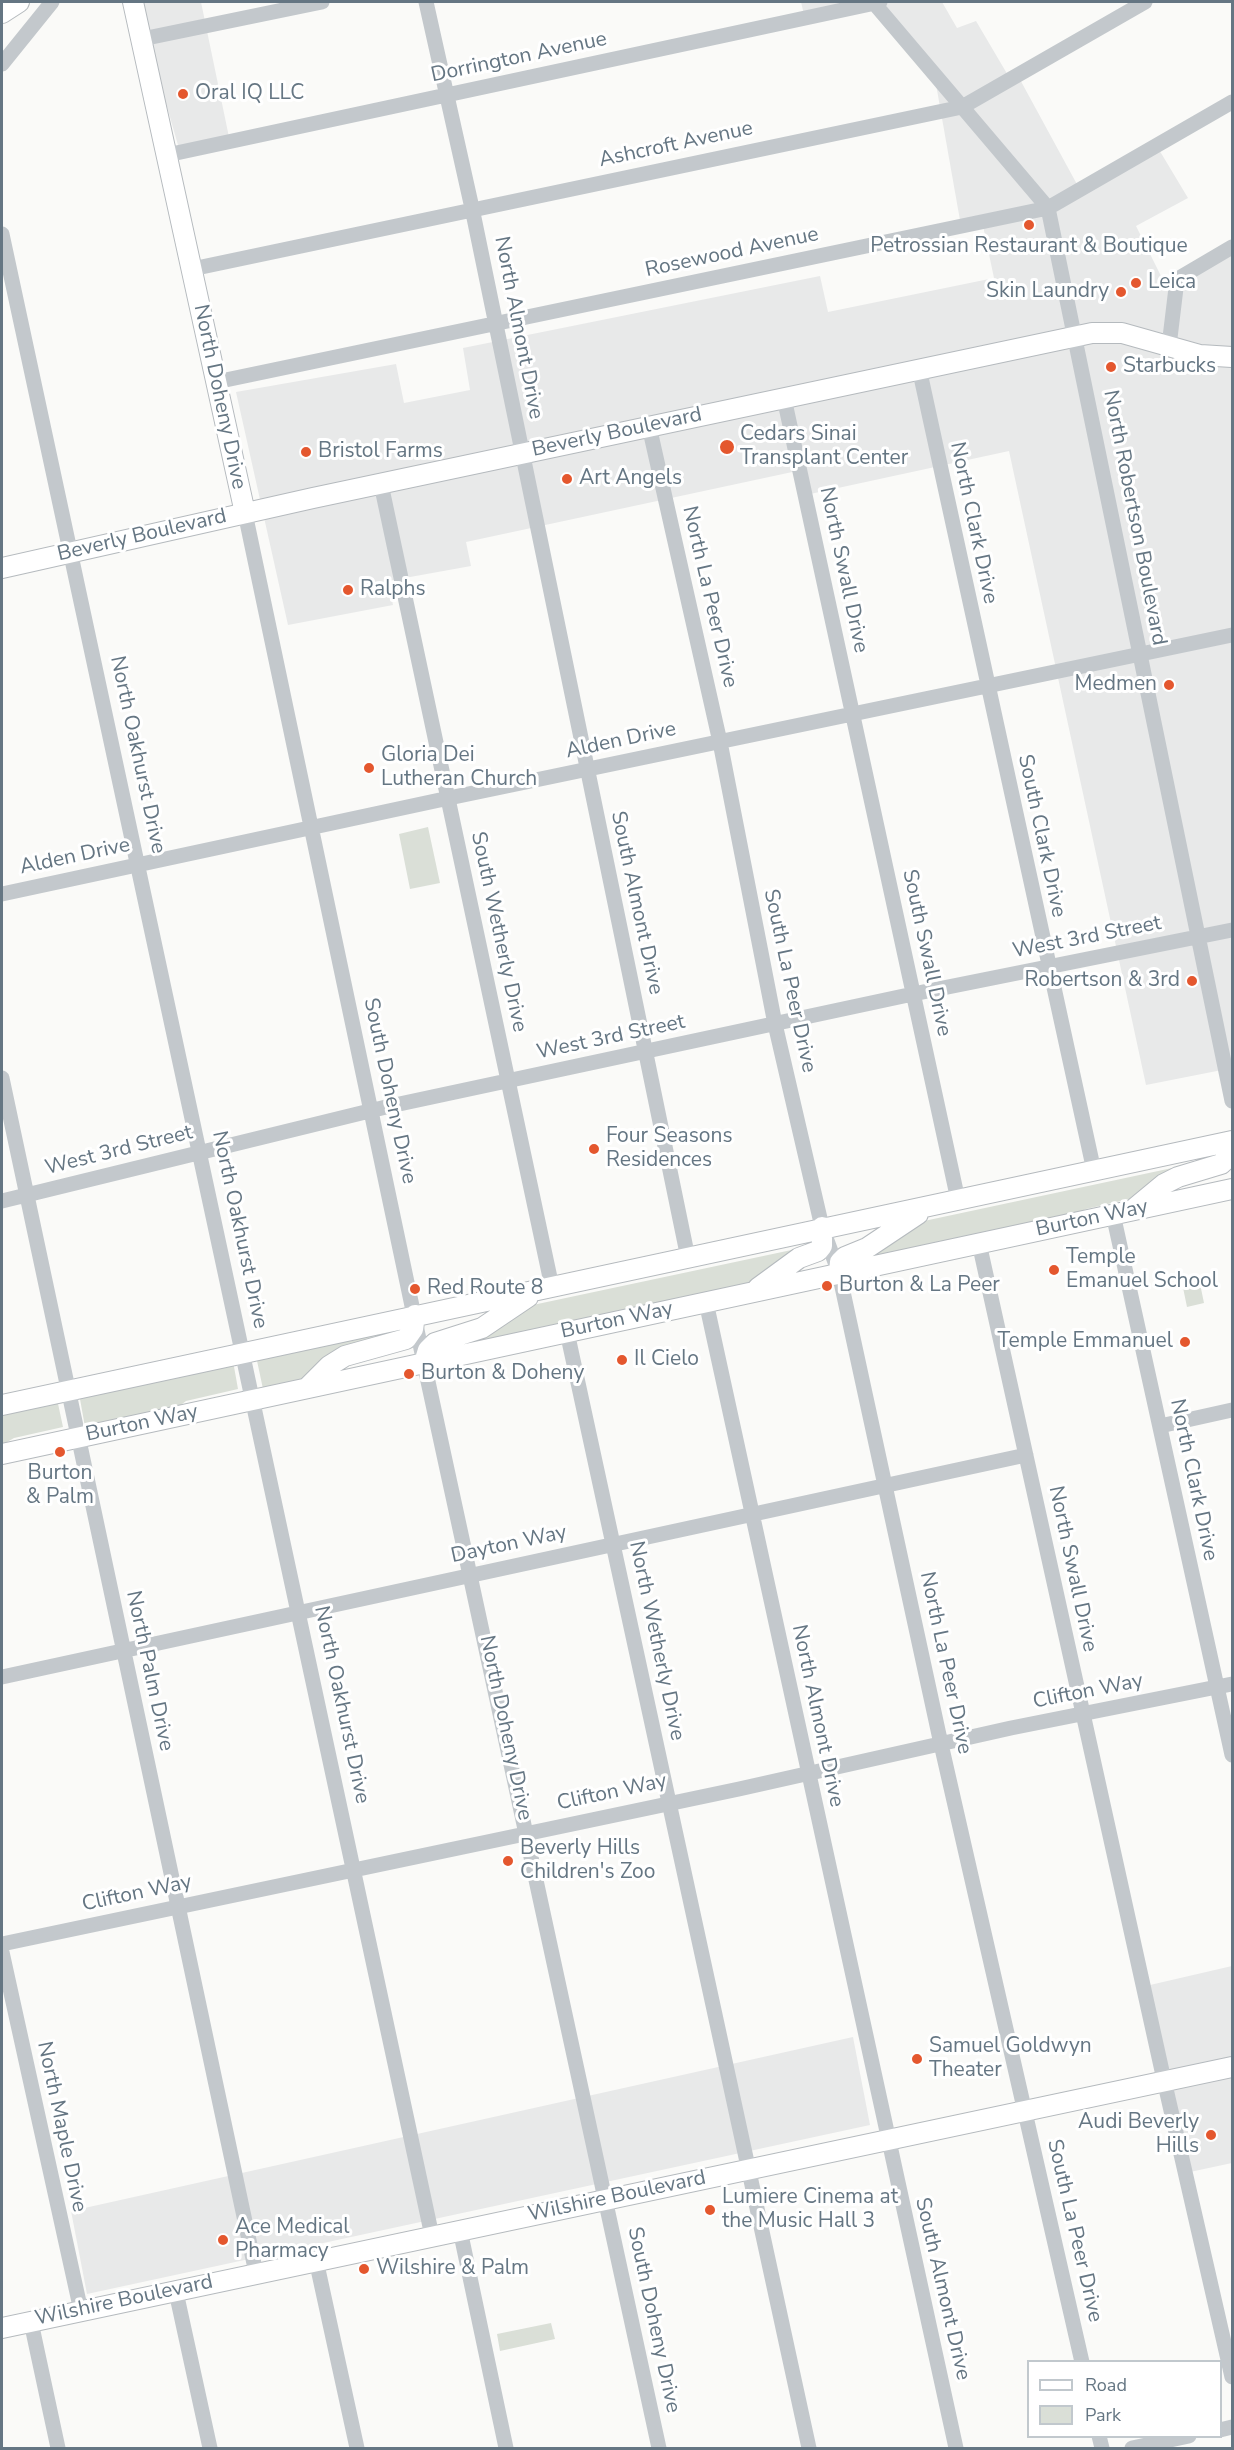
<!DOCTYPE html>
<style>
body{margin:0}
#map{position:relative;width:1234px;height:2450px;overflow:hidden;background:#fafaf8;font-family:"Nunito Sans",sans-serif}
canvas{display:block}
.frame{position:absolute;inset:0;border:3px solid #657683;pointer-events:none}
.legend{position:absolute;left:1027px;top:2360px;width:195px;height:78px;box-sizing:border-box;background:#fff;border:2px solid #c1c8cd;margin:0;padding:8px 10px;list-style:none;font-size:18px;color:#657683}
.legend li{display:flex;align-items:center;gap:12px;height:30px}
.legend b{width:30px;border:2px solid #c1c8cd}
</style>
<div id="map">
<canvas width="1234" height="2450"></canvas>
<div class="frame"></div>
<ul class="legend">
<li><b style="height:8px;background:#fff"></b>Road</li>
<li><b style="height:16px;background:#dadfd7"></b>Park</li>
</ul>
</div>
<script>
const ctx = document.querySelector('canvas').getContext('2d');
ctx.lineJoin = 'round';
function paint(path, color) { ctx.fillStyle = color; ctx.fill(path, 'evenodd'); }
const poly = rows => new Path2D(rows.map(r => 'M' + r).join(''));
function trace(path, color, width, dash) { ctx.strokeStyle = color; ctx.lineWidth = width; ctx.lineCap = dash ? 'butt' : 'round'; ctx.setLineDash(dash || []); ctx.stroke(path); }
function write(font, color, halo, rows, align = 'center') {
  ctx.font = font + ' "Nunito Sans",sans-serif'; ctx.lineWidth = 6; ctx.setLineDash([]); ctx.textBaseline = 'middle'; ctx.strokeStyle = halo; ctx.fillStyle = color; for (const [text, x, y, turn = 0] of rows) {
    ctx.save(); ctx.translate(x, y); ctx.rotate((+turn || 0) * Math.PI / 180); ctx.textAlign = isNaN(turn) ? turn : align; if (halo) ctx.strokeText(text, 0, 0); ctx.fillText(text, 0, 0); ctx.restore();
  }
}
const built = poly([
 [137,2,201,2,230,142,180,152],
 [801,2,942,2,957,28,976,21,1009,77,1017,74,1079,188,1158,148,1188,198,1136,226,1164,282,1232,243,1232,1068,1146,1085,1009,451,801,496,797,471,466,542,471,566,388,581,393,605,288,625,236,392,396,364,404,403,470,390,463,348,820,276,828,312,994,278,982,221,961,226,934,73,874,4,805,19],
 [1232,1966,1232,2163,1190,2172,1150,1985],
 [853,2037,870,2125,87,2294,71,2211]
]);
const green = poly([
 [428,827,440,883,410,889,399,834],
 [1219,1158,1134,1198,1086,1209,1067,1218,848,1265,910,1224],
 [815,1245,750,1286,459,1348,443,1347,514,1309],
 [1198,1274,1204,1303,1187,1307,1181,1278],
 [383,1333,392,1333,295,1383,263,1389,256,1356],
 [233,1361,238,1389,186,1401,177,1408,85,1427,80,1399],
 [57,1399,63,1427,14,1438,2,1445,2,1411],
 [551,2323,555,2339,500,2351,497,2334]
]);
const minor = poly([
 [426,2,472,208,688,1258],
 [873,2,1048,208,1232,1101],
 [142,39,322,2],
 [2,64,52,2],
 [167,155,880,2],
 [2,234,432,2236],
 [192,269,962,107,1145,2],
 [1169,346,1176,288,1181,277,1232,247],
 [919,368,1094,1171],
 [216,382,1048,208,1232,102],
 [784,398,958,1200],
 [649,426,720,742,775,1024,822,1227,839,1273,941,1744,1082,2362],
 [381,484,552,1287],
 [245,513,424,1363,659,2448],
 [2,894,449,798,1232,635],
 [2,1078,256,2273],
 [2,1201,390,1106,913,994,1232,930],
 [1113,1214,1232,1755],
 [979,1243,1164,2080,1232,2377],
 [706,1302,956,2448],
 [567,1332,809,2448],
 [1160,1426,1232,1410],
 [2,1677,1026,1455],
 [2,1944,739,1789,1011,1728,1232,1684],
 [2,1952,81,2311],
 [460,2230,506,2448],
 [316,2260,357,2448],
 [176,2292,210,2448],
 [31,2322,58,2448],
 [1220,2430,1232,2427],
 [1099,2436,1102,2448],
 [1132,2448,1189,2436]
]);
const major = poly([
 [133,2,245,513],
 [2,13,19,2],
 [2,568,313,498,1092,333,1122,333,1200,355,1232,357],
 [1135,1208,1164,1184,1178,1177,1221,1164,1232,1154],
 [839,1273,840,1262,845,1257,867,1248,918,1214],
 [758,1288,799,1258,818,1251,822,1246,822,1227],
 [424,1363,428,1350,435,1343,482,1328,528,1297],
 [307,1388,329,1366,345,1356,406,1339,413,1329,415,1315],
 [2,1405,1232,1141],
 [2,1454,1232,1189],
 [2,2328,1232,2067]
]);
const markers = [
 [183,94,6,"#e4572e"],
 [1029,225,6,"#e4572e"],
 [1136,283,6,"#e4572e"],
 [1121,292,6,"#e4572e"],
 [1111,367,6,"#e4572e"],
 [727,447,8,"#e4572e"],
 [306,452,6,"#e4572e"],
 [567,479,6,"#e4572e"],
 [348,590,6,"#e4572e"],
 [1169,685,6,"#e4572e"],
 [369,768,6,"#e4572e"],
 [1192,981,6,"#e4572e"],
 [594,1149,6,"#e4572e"],
 [1054,1270,6,"#e4572e"],
 [827,1286,6,"#e4572e"],
 [415,1289,6,"#e4572e"],
 [1185,1342,6,"#e4572e"],
 [622,1360,6,"#e4572e"],
 [409,1374,6,"#e4572e"],
 [60,1452,6,"#e4572e"],
 [508,1861,6,"#e4572e"],
 [917,2059,6,"#e4572e"],
 [1211,2135,6,"#e4572e"],
 [710,2210,6,"#e4572e"],
 [223,2240,6,"#e4572e"],
 [364,2269,6,"#e4572e"]
];
const streetNames = [
 ["Dorrington Avenue",519,58,-12],
 ["Ashcroft Avenue",676,145,-12],
 ["Rosewood Avenue",732,253,-12],
 ["North Almont Drive",518,328,79],
 ["North Doheny Drive",219,397,78],
 ["Beverly Boulevard",617,433,-12],
 ["North Robertson Boulevard",1134,518,79],
 ["North Clark Drive",973,523,78],
 ["Beverly Boulevard",142,536,-13],
 ["North Swall Drive",843,570,78],
 ["North La Peer Drive",709,597,77],
 ["Alden Drive",621,741,-12],
 ["North Oakhurst Drive",137,755,78],
 ["South Clark Drive",1041,836,78],
 ["Alden Drive",75,857,-12],
 ["South Almont Drive",636,903,78],
 ["South Wetherly Drive",498,932,78],
 ["West 3rd Street",1087,938,-11],
 ["South Swall Drive",926,953,78],
 ["South La Peer Drive",789,981,78],
 ["West 3rd Street",611,1038,-12],
 ["South Doheny Drive",389,1091,78],
 ["West 3rd Street",119,1151,-14],
 ["Burton Way",1092,1219,-12],
 ["North Oakhurst Drive",239,1230,78],
 ["Burton Way",617,1321,-12],
 ["Burton Way",142,1424,-12],
 ["North Clark Drive",1193,1480,78],
 ["Dayton Way",509,1545,-12],
 ["North Swall Drive",1072,1569,78],
 ["North Wetherly Drive",656,1641,78],
 ["North La Peer Drive",945,1663,78],
 ["North Palm Drive",149,1671,78],
 ["Clifton Way",1088,1692,-11],
 ["North Oakhurst Drive",341,1705,78],
 ["North Almont Drive",817,1716,78],
 ["North Doheny Drive",505,1728,78],
 ["Clifton Way",612,1793,-12],
 ["Clifton Way",137,1894,-12],
 ["North Maple Drive",61,2127,78],
 ["Wilshire Boulevard",617,2197,-12],
 ["South La Peer Drive",1074,2231,77],
 ["South Almont Drive",942,2289,77],
 ["Wilshire Boulevard",124,2301,-12],
 ["South Doheny Drive",653,2320,78]
];
const poiNames = [
 ["Oral IQ LLC",195,94],
 ["Petrossian Restaurant & Boutique",1029,247,"center"],
 ["Leica",1148,283],
 ["Skin Laundry",1109,292,"right"],
 ["Starbucks",1123,367],
 ["Cedars Sinai",740,435],
 ["Transplant Center",740,459],
 ["Bristol Farms",318,452],
 ["Art Angels",579,479],
 ["Ralphs",360,590],
 ["Medmen",1157,685,"right"],
 ["Gloria Dei",381,756],
 ["Lutheran Church",381,780],
 ["Robertson & 3rd",1180,981,"right"],
 ["Four Seasons",606,1137],
 ["Residences",606,1161],
 ["Temple",1066,1258],
 ["Emanuel School",1066,1282],
 ["Burton & La Peer",839,1286],
 ["Red Route 8",427,1289],
 ["Temple Emmanuel",1173,1342,"right"],
 ["Il Cielo",634,1360],
 ["Burton & Doheny",421,1374],
 ["Burton",60,1474,"center"],
 ["& Palm",60,1498,"center"],
 ["Beverly Hills",520,1849],
 ["Children's Zoo",520,1873],
 ["Samuel Goldwyn",929,2047],
 ["Theater",929,2071],
 ["Audi Beverly",1199,2123,"right"],
 ["Hills",1199,2147,"right"],
 ["Lumiere Cinema at",722,2198],
 ["the Music Hall 3",722,2222],
 ["Ace Medical",235,2228],
 ["Pharmacy",235,2252],
 ["Wilshire & Palm",376,2269]
];
paint(built, '#e8e9e9');
paint(green, '#dadfd7');
trace(major, '#b5babe', 22);
trace(minor, '#c3c8cc', 15);
trace(major, '#fff', 20);
for (const [x, y, r, color] of markers) { const dot = new Path2D(); dot.arc(x, y, r, 0, 2 * Math.PI); ctx.fillStyle = color; ctx.fill(dot); trace(dot, '#fff', 2); }
write('21px', '#657683', '#fff', streetNames);
write('21px', '#657683', '#fff', poiNames, 'left');
</script>
